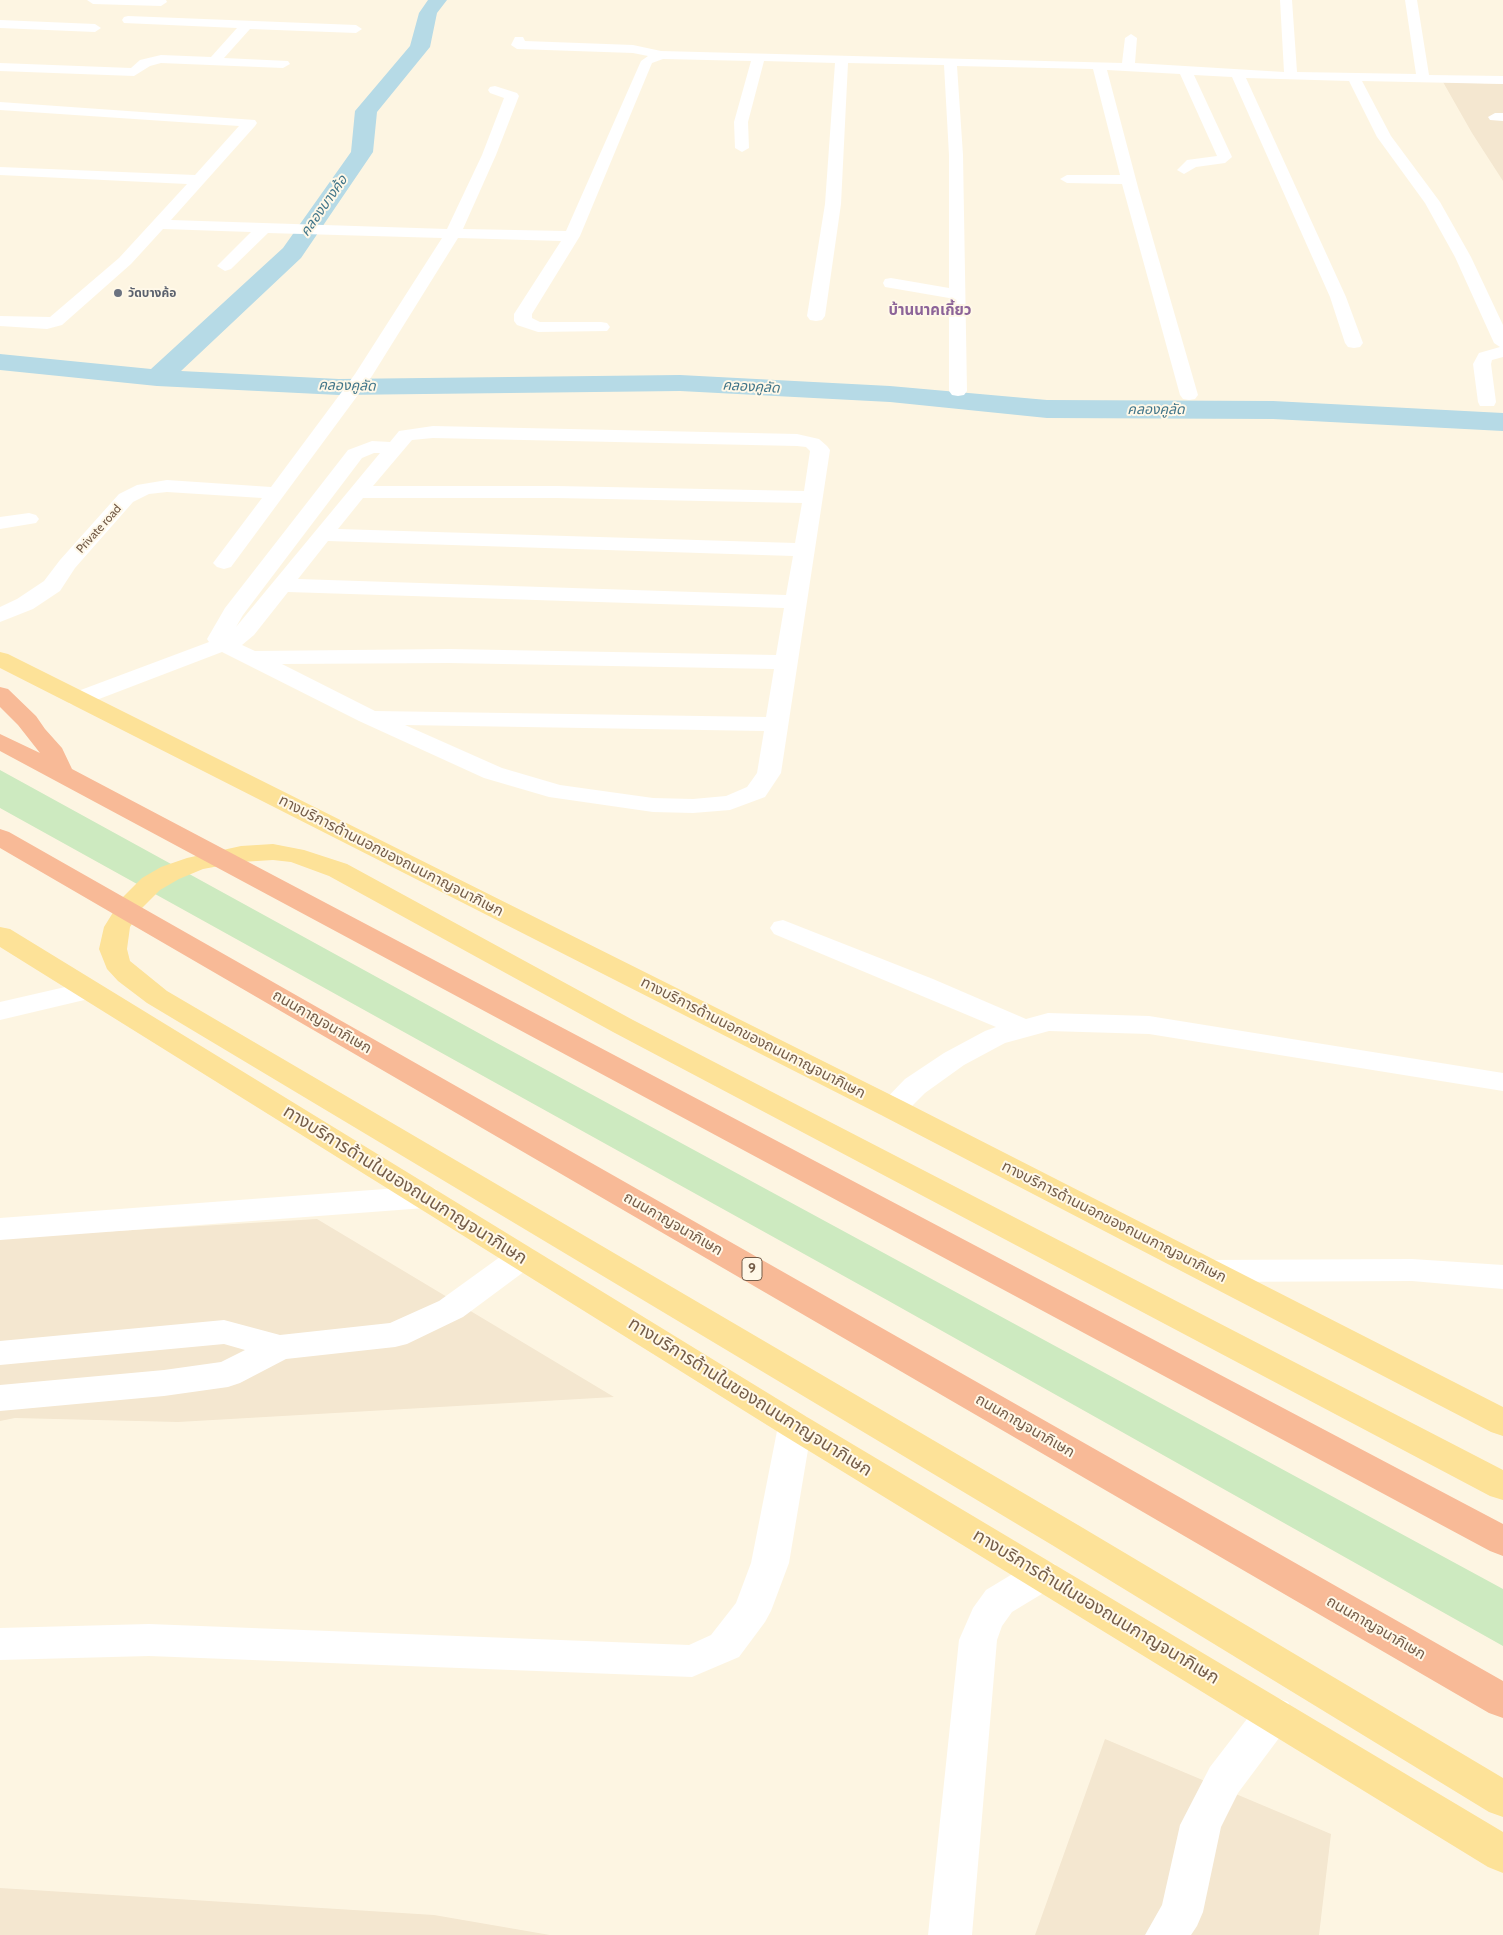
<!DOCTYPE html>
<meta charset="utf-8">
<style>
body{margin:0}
canvas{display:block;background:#fdf5e2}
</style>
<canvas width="1503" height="1935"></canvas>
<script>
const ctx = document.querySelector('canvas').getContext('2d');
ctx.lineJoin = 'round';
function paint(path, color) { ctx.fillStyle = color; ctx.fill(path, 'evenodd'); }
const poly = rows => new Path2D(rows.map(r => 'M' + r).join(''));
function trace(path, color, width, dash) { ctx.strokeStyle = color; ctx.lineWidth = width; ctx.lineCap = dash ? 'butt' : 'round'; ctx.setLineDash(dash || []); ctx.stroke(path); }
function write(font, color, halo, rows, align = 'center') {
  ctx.font = font + ' Cabin,"Noto Sans Thai",sans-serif'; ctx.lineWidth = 4; ctx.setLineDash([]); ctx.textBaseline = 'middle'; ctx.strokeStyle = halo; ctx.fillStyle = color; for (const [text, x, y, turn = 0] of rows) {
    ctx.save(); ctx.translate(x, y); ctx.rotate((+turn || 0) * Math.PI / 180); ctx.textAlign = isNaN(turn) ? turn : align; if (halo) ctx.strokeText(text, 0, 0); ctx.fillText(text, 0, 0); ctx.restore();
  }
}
const residential = poly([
 [1443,82,1503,84,1503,181,1472,133],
 [317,1219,614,1397,178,1422,15,1418,0,1421,0,1238],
 [1105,1739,1331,1834,1319,1935,1035,1935],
 [0,1888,434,1915,550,1935,0,1935]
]);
const green = poly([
 [0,770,495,1042,1503,1589,1503,1646,887,1300,0,808]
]);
const canal = poly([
 [428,0,447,0,437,13,430,47,377,112,373,152,301,258,181,371,339,379,680,375,890,386,1047,400,1273,401,1503,413,1503,431,1273,419,1047,418,890,402,680,391,339,395,157,386,0,370,0,354,151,369,283,248,351,152,355,111,410,46,419,13,428,0]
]);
const minor = poly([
 [87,0,166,0,167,2,161,6,93,4,87,0],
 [1280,0,1292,0,1297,72,1416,74,1405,0,1417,0,1429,75,1503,76,1503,84,1362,81,1391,136,1440,202,1471,257,1503,325,1503,357,1492,360,1491,364,1496,402,1494,406,1480,406,1478,402,1473,364,1479,353,1500,347,1494,343,1455,257,1425,203,1377,137,1349,81,1246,78,1346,297,1363,343,1360,347,1354,348,1348,347,1345,343,1330,297,1232,77,1194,75,1232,157,1225,163,1196,167,1184,174,1177,170,1187,160,1217,156,1180,74,1107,70,1139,191,1198,395,1195,399,1189,400,1183,399,1180,395,1122,184,1067,183,1060,179,1067,175,1120,175,1093,69,957,66,963,155,967,391,964,395,958,396,952,395,949,391,949,298,891,288,885,287,883,283,885,279,891,278,949,288,949,155,944,65,848,63,841,204,825,316,822,320,816,321,810,320,807,316,825,204,835,63,764,61,748,122,749,148,742,152,735,148,734,122,751,61,663,59,652,63,580,236,532,314,532,318,540,322,601,322,607,323,610,327,607,331,538,332,517,325,514,321,514,314,561,241,458,238,372,376,231,567,224,569,217,567,213,563,262,498,167,492,149,494,133,502,75,568,60,591,33,609,0,622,0,607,17,599,44,581,60,560,119,494,137,485,167,480,271,487,355,374,442,238,268,233,231,269,225,271,217,266,251,232,163,229,131,264,62,325,47,329,0,326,0,316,50,317,119,258,187,184,0,175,0,167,195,175,239,126,0,110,0,102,255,120,257,123,255,126,171,220,447,229,482,155,504,98,490,93,488,90,490,87,495,86,517,93,519,96,496,155,463,229,566,231,641,61,648,56,633,53,517,49,511,45,515,37,523,37,525,41,633,45,661,51,1122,63,1125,38,1131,34,1137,38,1135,63,1284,72,1280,0],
 [128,16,356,25,362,29,356,33,250,29,224,58,288,61,290,64,283,68,161,63,150,66,134,76,0,71,0,63,131,68,140,60,161,55,211,57,237,28,124,23,122,20,124,17,128,16],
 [0,20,95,24,101,28,95,32,0,28,0,20],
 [1495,113,1503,113,1503,121,1490,120,1488,117,1495,113],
 [433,426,797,434,819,439,827,446,830,450,781,773,765,797,730,810,693,813,653,812,549,797,484,778,359,721,222,652,86,704,78,706,70,704,66,699,70,694,209,642,207,639,225,608,348,450,372,441,390,442,399,431,433,426],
 [433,438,797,446,806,447,810,451,804,491,557,486,373,486,412,440,433,438],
 [374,453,380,453,236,627,243,615,362,458,374,453],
 [363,498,557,498,802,503,795,543,338,529,363,498],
 [328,541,793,556,786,595,298,579,328,541],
 [288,592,784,608,776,655,449,649,255,651,242,645,254,635,288,592],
 [449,663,774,669,766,717,375,711,282,664,449,663],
 [405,725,764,731,757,773,747,787,726,796,693,799,653,798,560,785,502,768,405,725],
 [29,513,36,515,39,519,36,523,0,529,0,517,29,513],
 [783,920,933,979,1026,1019,1048,1013,1149,1016,1503,1073,1503,1091,1149,1034,1049,1031,1005,1043,964,1065,925,1093,903,1115,892,1118,881,1115,877,1108,905,1079,944,1053,985,1031,996,1027,774,934,770,928,774,922,783,920],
 [87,982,97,985,101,991,97,997,0,1020,0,1002,87,982],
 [425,1186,436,1189,441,1197,436,1205,425,1208,0,1240,0,1218,425,1186],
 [522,1246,533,1249,538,1257,533,1265,463,1317,407,1344,395,1347,286,1359,240,1383,228,1387,164,1396,0,1411,0,1385,164,1370,221,1362,245,1350,224,1344,0,1365,0,1341,224,1320,280,1335,390,1323,439,1301,511,1249,522,1246],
 [1412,1259,1503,1265,1503,1289,1412,1281,1210,1282,1199,1279,1194,1271,1199,1263,1210,1260,1412,1259],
 [795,1413,807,1417,812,1426,789,1563,771,1611,765,1622,739,1657,692,1677,149,1656,0,1660,0,1628,149,1624,689,1645,711,1635,736,1603,751,1563,778,1426,783,1417,795,1413],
 [1042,1560,1055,1564,1061,1575,1055,1586,1012,1612,1002,1626,997,1640,972,1935,928,1935,959,1640,973,1608,986,1590,1029,1564,1042,1560],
 [1274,1697,1288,1702,1294,1714,1288,1726,1238,1793,1221,1827,1203,1912,1197,1926,1191,1935,1145,1935,1162,1905,1180,1825,1210,1767,1260,1702,1274,1697]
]);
const major = poly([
 [0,652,8,654,903,1101,1503,1407,1503,1436,1491,1432,881,1115,0,668,0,652],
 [273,844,304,850,347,864,633,1020,1503,1470,1503,1500,1490,1496,613,1032,329,876,291,862,273,860,241,862,203,869,179,879,160,890,142,908,130,927,127,949,130,961,167,991,1078,1525,1503,1778,1503,1817,1489,1812,1052,1545,147,1003,118,981,107,969,99,949,104,927,122,898,142,878,161,867,187,858,241,846,273,844],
 [0,927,10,929,807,1417,1503,1832,1503,1873,1488,1867,783,1435,0,947,0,927]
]);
const highway = poly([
 [0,687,8,689,36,716,45,729,62,748,72,769,1503,1524,1503,1556,1490,1551,0,751,0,734,40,753,18,725,0,707,0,687],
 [0,829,9,832,1503,1681,1503,1718,1489,1713,0,848,0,829]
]);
const markers = [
 [118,293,5,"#6b7280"]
];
const farWorshipnames = [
 ["วัดบางค้อ",128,293]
];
const farStreetnames = [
 ["Private road",99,529,-48]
];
const farWaternames = [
 ["คลองบางค้อ",324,206,-55],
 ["คลองคูลัด",347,386,1],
 ["คลองคูลัด",751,387,3],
 ["คลองคูลัด",1156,410]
];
const shields = [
 [752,1269,20]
];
const shieldNames = [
 ["9",752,1269]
];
const farQuarternames = [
 ["บ้านนาคเกี้ยว",930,311]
];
const streetNames = [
 ["ทางบริการด้านนอกของถนนกาญจนาภิเษก",391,856,27],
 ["ถนนกาญจนาภิเษก",322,1022,30],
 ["ทางบริการด้านนอกของถนนกาญจนาภิเษก",753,1038,27],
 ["ทางบริการด้านนอกของถนนกาญจนาภิเษก",1114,1222,27],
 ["ถนนกาญจนาภิเษก",673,1224,30],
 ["ถนนกาญจนาภิเษก",1025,1426,30],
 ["ถนนกาญจนาภิเษก",1376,1628,30]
];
const nearStreetnames = [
 ["ทางบริการด้านในของถนนกาญจนาภิเษก",405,1185,32],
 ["ทางบริการด้านในของถนนกาญจนาภิเษก",750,1397,32],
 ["ทางบริการด้านในของถนนกาญจนาภิเษก",1096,1607,31]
];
paint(residential, '#f4e7d0');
paint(green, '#cdeac0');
paint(canal, '#b6dae6');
paint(minor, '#fff');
paint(major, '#fde298');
paint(highway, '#f8ba97');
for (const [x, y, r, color] of markers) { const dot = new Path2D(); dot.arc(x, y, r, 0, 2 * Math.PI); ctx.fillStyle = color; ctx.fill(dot); trace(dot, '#fff8e8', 2); }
write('bold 12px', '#5b616d', '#fff8e8', farWorshipnames, 'left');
write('12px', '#745c48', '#fff8e8', farStreetnames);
write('italic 14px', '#417589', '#fff8e8', farWaternames);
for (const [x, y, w] of shields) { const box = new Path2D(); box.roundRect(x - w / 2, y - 11.5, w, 23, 4); ctx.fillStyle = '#fff8e8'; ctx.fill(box); trace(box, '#745c48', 1); }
write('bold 14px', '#745c48', null, shieldNames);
write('bold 15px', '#8c6398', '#fff8e8', farQuarternames);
write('15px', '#745c48', '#fff8e8', streetNames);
write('18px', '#745c48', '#fff8e8', nearStreetnames);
</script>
